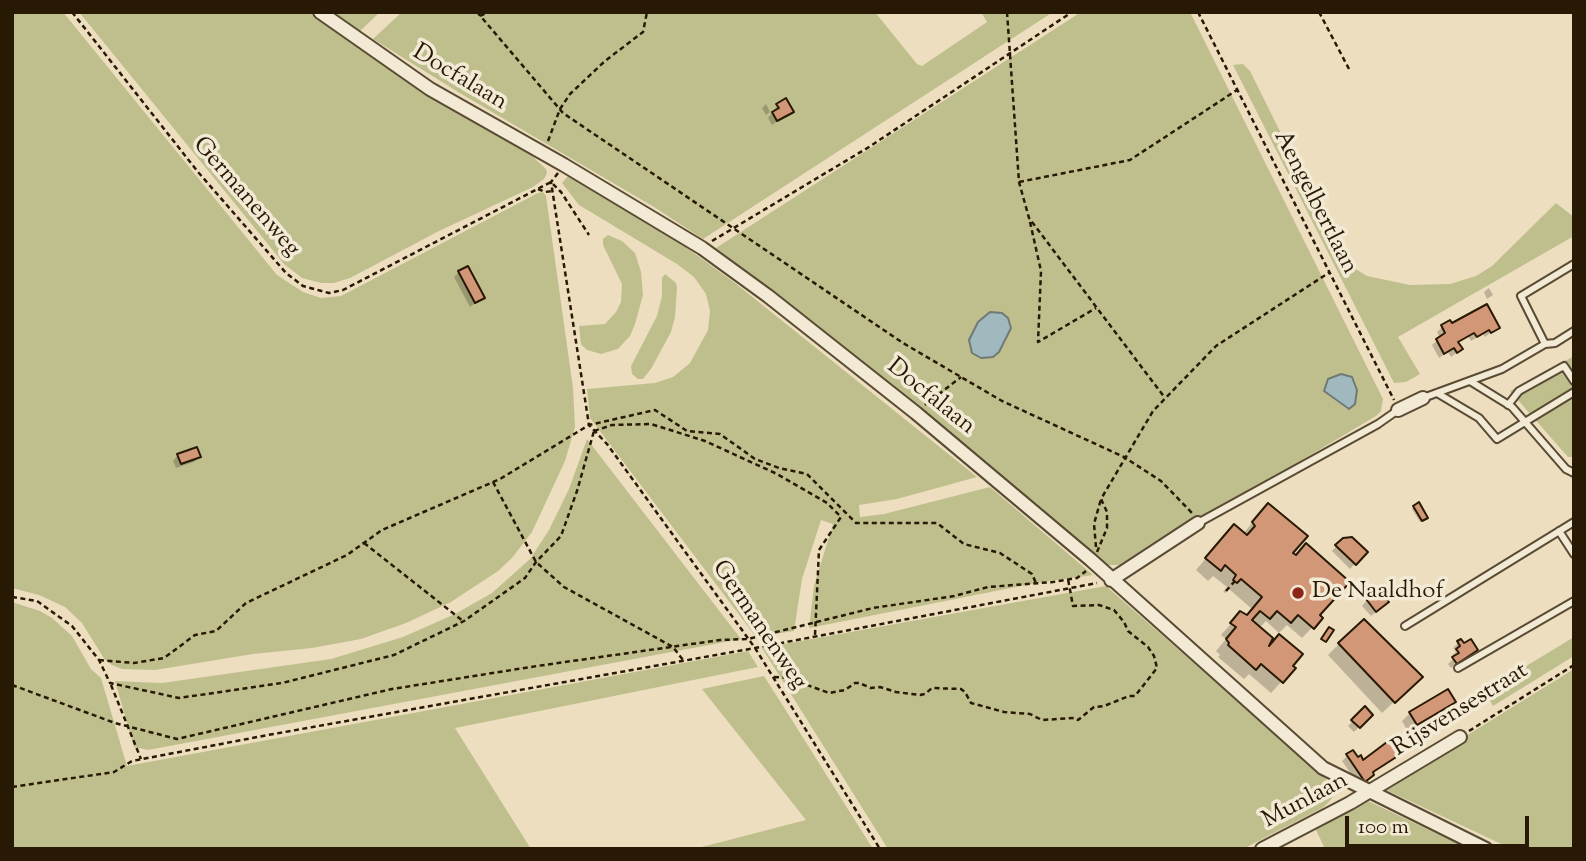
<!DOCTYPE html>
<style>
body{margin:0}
#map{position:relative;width:1586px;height:861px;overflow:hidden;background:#eddebf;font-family:"Sorts Mill Goudy",serif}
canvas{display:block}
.frame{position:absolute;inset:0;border:14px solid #281904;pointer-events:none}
.scale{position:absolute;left:1345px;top:816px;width:184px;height:32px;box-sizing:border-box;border:4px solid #281904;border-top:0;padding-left:9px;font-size:21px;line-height:24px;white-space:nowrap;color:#281904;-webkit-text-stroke:5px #f3ead5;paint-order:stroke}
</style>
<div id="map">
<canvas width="1586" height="861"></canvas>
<div class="frame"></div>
<div class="scale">100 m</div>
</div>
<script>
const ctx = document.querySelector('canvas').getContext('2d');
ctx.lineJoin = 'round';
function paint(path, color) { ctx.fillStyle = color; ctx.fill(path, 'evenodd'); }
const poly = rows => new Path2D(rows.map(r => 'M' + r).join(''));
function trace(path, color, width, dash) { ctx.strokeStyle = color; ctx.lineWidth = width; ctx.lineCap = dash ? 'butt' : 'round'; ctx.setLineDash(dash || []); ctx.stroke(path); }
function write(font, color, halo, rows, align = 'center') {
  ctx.font = font + ' "Sorts Mill Goudy",serif'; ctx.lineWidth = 7; ctx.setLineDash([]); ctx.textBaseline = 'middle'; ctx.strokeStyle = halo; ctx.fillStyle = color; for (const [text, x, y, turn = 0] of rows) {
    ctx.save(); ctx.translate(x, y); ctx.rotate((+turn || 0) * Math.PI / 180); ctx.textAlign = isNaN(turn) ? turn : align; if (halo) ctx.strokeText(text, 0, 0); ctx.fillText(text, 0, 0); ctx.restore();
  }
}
const green = poly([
 [12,12,63,12,277,275,303,292,321,298,341,296,538,193,543,192,546,196,573,388,575,427,565,461,532,532,512,558,498,571,451,602,406,623,361,639,312,648,253,654,155,670,122,669,112,665,105,660,82,623,65,607,39,595,12,588],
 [79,12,310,12,373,58,531,155,546,169,547,173,544,179,533,187,439,231,350,278,334,283,321,283,302,278,284,264],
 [333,12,380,12,360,31],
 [402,12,875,12,917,64,922,66,987,22,981,12,1053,12,703,239,654,207,458,92,373,39],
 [1081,12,1190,12,1383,399,1381,411,1376,416,1129,563,1120,565,1107,565,1101,562,839,345,716,248],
 [977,322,1011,322,1005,343,987,358,969,340],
 [1352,377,1357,390,1347,409,1328,395],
 [1243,64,1250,71,1338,248,1351,266,1367,276,1410,285,1450,284,1476,276,1492,266,1556,203,1574,217,1574,236,1398,337,1420,374,1406,382,1394,383,1233,65],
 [568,176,680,243,735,283,977,477,897,499,859,505,860,517,884,514,990,487,1093,575,1036,583,809,628,814,586,833,524,821,520,802,579,794,631,756,637,590,418,587,389,655,383,673,377,690,363,708,330,710,311,706,294,694,277,677,264,579,205,562,183],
 [608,235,622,241,635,253,641,272,643,295,635,324,630,336,618,349,601,354,587,350,581,344,579,326,605,324,616,312,621,302,622,284,603,245,603,239],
 [665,274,676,283,677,288,675,317,671,332,651,369,643,379,638,379,632,374,631,366,657,316,662,296,662,278],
 [1574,356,1574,457,1568,457,1510,391],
 [587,439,741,639,148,750,134,747,115,681,162,683,331,659,403,637,455,614,492,593,530,559,549,530,569,489],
 [1106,586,1335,787,1333,797,1328,803,1322,808,1243,849,888,849,762,648],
 [12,602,40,611,52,618,72,636,91,669,101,678,127,766,748,651,758,667,455,728,531,849,12,849],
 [1574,637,1574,656,1493,706,1485,691],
 [1574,669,1574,849,1512,849,1382,788],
 [764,676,785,709,873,849,694,849,806,820,702,689],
 [1364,799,1469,849,1325,849,1315,828]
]);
const water = poly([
 [990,312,1002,313,1008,318,1011,328,999,352,993,357,981,358,972,353,969,340,978,322,990,312],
 [1341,374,1352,377,1357,390,1355,404,1349,409,1324,391,1328,379,1341,374]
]);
const shadow = poly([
 [766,104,770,112,766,115,762,108],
 [777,106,792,111,772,125,768,118],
 [459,272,483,298,470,307,454,277],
 [1489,288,1493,295,1487,299,1484,292],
 [1452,326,1498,327,1485,337,1483,334,1471,341,1468,336,1457,343,1460,349,1455,354,1451,357,1448,352,1439,358,1432,345,1440,338,1437,332,1442,327],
 [178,455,199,457,194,462,176,468,173,461],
 [1414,507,1424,520,1420,522,1412,509],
 [1257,517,1290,553,1321,618,1302,638,1287,625,1279,633,1266,621,1259,628,1266,648,1294,668,1271,693,1249,674,1244,679,1218,657,1220,655,1216,651,1226,639,1221,635,1241,613,1246,616,1252,609,1229,589,1225,593,1223,592,1227,587,1213,576,1208,581,1196,570,1223,538,1243,534],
 [1343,539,1366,552,1350,569,1332,551],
 [1367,600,1382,607,1371,616,1362,606],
 [1458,643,1471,655,1451,668,1448,664,1454,658,1452,655,1456,652,1453,648],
 [1339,644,1409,688,1382,713,1328,655],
 [1454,702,1445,710,1408,732,1402,721,1410,713],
 [1365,709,1371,715,1354,732,1348,726],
 [1347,756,1358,760,1371,773,1359,785,1342,761]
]);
const building = poly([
 [786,98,794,112,777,121,772,112,779,108,776,104,786,98],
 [468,266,485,298,475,303,458,271,468,266],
 [1487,304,1500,328,1491,333,1489,330,1477,337,1474,333,1458,342,1463,349,1457,353,1454,348,1444,354,1436,339,1445,333,1441,325,1450,320,1452,323,1487,304],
 [197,447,201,457,181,464,177,454,197,447],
 [1419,502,1428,518,1422,521,1413,506,1419,502],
 [1268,503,1308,536,1293,553,1296,555,1306,543,1350,582,1320,615,1323,618,1314,629,1298,615,1291,623,1277,611,1270,619,1260,611,1252,620,1273,638,1269,646,1279,634,1303,654,1293,666,1296,668,1283,683,1261,664,1256,670,1228,645,1229,643,1226,639,1236,627,1230,623,1240,611,1247,615,1262,597,1241,579,1237,583,1233,580,1236,575,1225,565,1221,571,1205,558,1234,524,1247,535,1255,526,1252,522,1268,503],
 [1352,537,1368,552,1356,565,1335,545,1343,538,1352,537],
 [1379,589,1389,602,1376,612,1366,599,1379,589],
 [1364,619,1423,677,1395,703,1338,643,1364,619],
 [1329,627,1334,630,1326,642,1321,639,1329,627],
 [1461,639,1464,643,1471,639,1478,650,1457,664,1452,657,1459,653,1456,649,1460,646,1457,641,1461,639],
 [1448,689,1456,702,1417,725,1409,712,1448,689],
 [1365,706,1373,715,1360,728,1351,720,1365,706],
 [1391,739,1401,754,1373,772,1374,775,1365,782,1346,754,1353,750,1358,757,1361,755,1363,760,1391,739]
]);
const path = poly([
 [72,12,198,172,286,273,303,286,329,293,343,290,551,182,561,192,589,235],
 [477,12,563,113,903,343,1002,401,1124,457,1161,481,1193,514],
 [1007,12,1019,182,1029,218,1165,398],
 [1198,12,1394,400],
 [1319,12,1349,69],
 [480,16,488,12],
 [548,141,560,109,570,94,605,61,643,32,647,12],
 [558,173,551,182,589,425,607,444,755,648,880,849],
 [1019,182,1130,160,1237,90],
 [538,189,545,192,552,191],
 [1030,222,1041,271,1038,342,1096,308],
 [712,241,869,147,1072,12],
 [925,405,961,377],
 [594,431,612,425,651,424,705,441,777,474,827,503,841,517,819,550,815,635],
 [493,482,536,562,564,587,673,647,683,660],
 [364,543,463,621],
 [1096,547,1094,524,1101,499],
 [1097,552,1107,528,1107,512,1101,499,1153,411,1216,346,1330,272],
 [1226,591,1235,581],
 [12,597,37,601,72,626,99,660,110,683,179,698,282,683,394,655,464,621,525,578,536,562,561,536,577,491,594,431],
 [99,660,134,663,164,658,195,635,216,631,246,603,347,555,382,530,500,479,589,425,655,410,687,431,720,434,755,459,779,468,807,474,856,523,937,523,964,544,1000,553,1032,574,1036,583],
 [774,677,788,678,829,693,845,690,855,683,859,683,871,688,880,687,896,692,920,695,925,694,932,688,961,689,965,692,971,703,1004,712,1030,714,1042,720,1074,718,1078,720,1094,707,1104,706,1129,696,1135,696,1157,668,1154,656,1148,647,1128,631,1124,622,1114,610,1099,605,1073,606,1068,579],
 [12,685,115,723,177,739,392,689,537,666,720,640,748,639,873,608,954,596,988,587,1053,582,1077,578,1086,571],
 [111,685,141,759],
 [1469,731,1574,665],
 [12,787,114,772,132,761,268,735,755,648,1097,583]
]);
const lane = poly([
 [1545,344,1521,296,1574,264],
 [1470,381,1512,407,1566,469,1574,473],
 [1437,393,1479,418,1497,439,1574,392],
 [1423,398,1502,369,1545,344,1555,343,1574,331],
 [1508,405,1519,391,1564,366,1574,381],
 [1198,523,1378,424,1398,410],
 [1559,531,1574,554],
 [1405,626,1574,522],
 [1458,668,1574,601]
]);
const street = poly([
 [320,12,430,89,564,165,702,248,768,296,916,413,1091,560,1323,768,1486,849],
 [1398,410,1423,398],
 [1111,580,1198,523],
 [1262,849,1350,803,1460,737]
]);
const markers = [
 [1298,593,7,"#8f2418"]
];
const streetNames = [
 ["Docfalaan",459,79,31],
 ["Germanenweg",245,198,49],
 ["Aengelbertlaan",1314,203,63],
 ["Docfalaan",930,398,39],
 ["Germanenweg",758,626,56],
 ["Rijsvensestraat",1461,711,-32],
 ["Munlaan",1306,802,-28]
];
const poiNames = [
 ["De Naaldhof",1312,593]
];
paint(green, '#bfbf8e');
paint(water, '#a0b9be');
trace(water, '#707974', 2);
paint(shadow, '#0003');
paint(building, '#d19776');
trace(building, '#281904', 2);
trace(lane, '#594a33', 10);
trace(street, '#594a33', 16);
trace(path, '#281904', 2.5, [5, 3.5]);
trace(lane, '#f3ead5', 6);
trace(street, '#f3ead5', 12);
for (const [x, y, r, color] of markers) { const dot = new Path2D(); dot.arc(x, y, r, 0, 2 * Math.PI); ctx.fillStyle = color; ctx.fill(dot); trace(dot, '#f3ead5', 2.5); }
write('24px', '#281904', '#f3ead5', streetNames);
write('24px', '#281904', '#f3ead5', poiNames, 'left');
</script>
